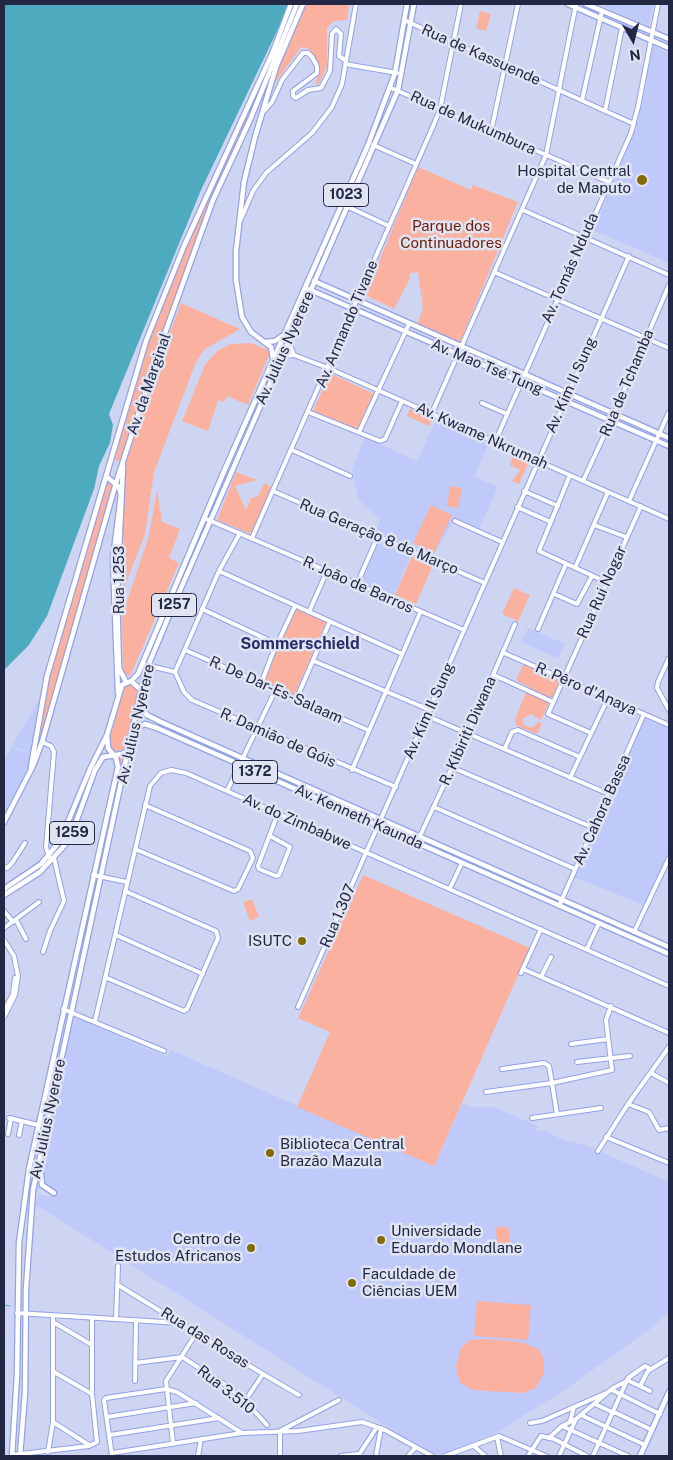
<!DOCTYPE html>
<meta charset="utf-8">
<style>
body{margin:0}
#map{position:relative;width:673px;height:1460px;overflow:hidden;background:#ced5f2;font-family:"Public Sans",sans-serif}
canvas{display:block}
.frame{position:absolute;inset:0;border:5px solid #222743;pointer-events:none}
.north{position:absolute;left:608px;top:15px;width:50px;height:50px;-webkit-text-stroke:4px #dfe3f2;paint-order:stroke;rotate:172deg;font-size:14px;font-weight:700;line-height:20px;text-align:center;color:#222743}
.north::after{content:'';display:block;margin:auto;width:18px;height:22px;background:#222743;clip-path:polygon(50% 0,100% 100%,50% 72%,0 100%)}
</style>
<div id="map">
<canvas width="673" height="1460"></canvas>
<div class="frame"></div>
<div class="north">N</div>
</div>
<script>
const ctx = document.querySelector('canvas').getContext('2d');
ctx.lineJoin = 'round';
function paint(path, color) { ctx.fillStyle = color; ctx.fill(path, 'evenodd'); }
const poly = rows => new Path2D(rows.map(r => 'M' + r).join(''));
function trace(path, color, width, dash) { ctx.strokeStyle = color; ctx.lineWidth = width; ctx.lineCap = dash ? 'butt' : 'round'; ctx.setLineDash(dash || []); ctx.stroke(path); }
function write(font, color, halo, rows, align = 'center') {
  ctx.font = font + ' "Public Sans",sans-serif'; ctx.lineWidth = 5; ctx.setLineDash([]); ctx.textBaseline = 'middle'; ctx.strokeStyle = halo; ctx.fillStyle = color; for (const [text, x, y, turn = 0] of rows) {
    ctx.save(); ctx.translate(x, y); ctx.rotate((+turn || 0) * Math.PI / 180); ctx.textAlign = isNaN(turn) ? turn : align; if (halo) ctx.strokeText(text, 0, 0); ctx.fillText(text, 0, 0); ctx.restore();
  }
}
const built = poly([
 [598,4,649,4,653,6,649,26],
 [653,46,669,54,669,263,593,230,636,129],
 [436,420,489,443,474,476,498,487,479,529,455,518,433,555,375,531,380,520,358,499,352,470,365,437,417,461],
 [379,541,412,552,393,598,361,584],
 [528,628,565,644,558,658,521,642],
 [39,699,31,753,12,746],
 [644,718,669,728,669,855,646,906,573,877],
 [11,747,31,754,25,777,4,815,4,761],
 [73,1016,167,1057,171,1050,434,1166,462,1103,472,1107,492,1107,505,1112,538,1126,536,1131,545,1131,564,1140,585,1145,669,1182,669,1311,650,1329,563,1391,499,1431,446,1454,429,1453,35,1204,38,1194,52,1197,55,1190,43,1182,43,1162]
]);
const green = poly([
 [303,4,349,4,347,20,334,21,327,28,327,65,320,82,316,86,318,67,309,49,301,47,275,83,268,101,267,101,276,62],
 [480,11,491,14,486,31,476,28],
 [278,46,243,134,217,189,162,338,121,459,117,462,115,459,117,451,150,337,183,254],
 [418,167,471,190,473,185,518,202,460,342,417,325,423,308,418,272,410,273,409,280,394,309,365,295],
 [181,303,240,329,205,349,196,362,154,472,145,534,124,588,123,528,126,459,145,399],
 [250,343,269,350,270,353,248,405,227,396,224,402,218,400,208,431,182,421,205,365,217,351,231,344],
 [330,373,374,394,358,430,313,411],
 [410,409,432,418,429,426,407,416],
 [513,455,529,462,519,484,512,481,520,470,510,465],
 [236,472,257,480,235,486,246,510,251,498,258,496,264,483,271,487,251,534,217,520],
 [111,482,113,484,43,735,36,754,48,678,106,484],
 [450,486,462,488,458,508,447,506],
 [157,490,162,522,180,529,169,558,179,563,131,674,128,676,123,673,122,616,149,536],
 [431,505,452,515,434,553,413,543],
 [412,556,433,565,416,604,395,595],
 [514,588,530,595,518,621,502,614],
 [295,608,326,622,293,698,262,685],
 [524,663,560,680,551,699,516,680],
 [129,683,137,687,138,697,126,747,117,752,111,750,109,742,120,691,122,686],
 [526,692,549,703,541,720,531,714,522,719,524,725,528,727,533,727,538,722,542,723,537,734,517,726,515,720],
 [126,754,100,872,99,873,96,870,120,764,118,756],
 [363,875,530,948,434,1166,297,1107,330,1032,298,1018],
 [252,899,259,917,250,921,243,902],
 [508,1226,511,1245,498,1247,495,1228],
 [477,1301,531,1305,528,1340,474,1336],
 [486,1339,520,1342,538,1349,544,1359,544,1368,543,1375,536,1388,523,1393,473,1390,460,1383,456,1367,461,1348,470,1340]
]);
const water = poly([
 [4,4,288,4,289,6,201,190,109,414,113,425,110,443,99,466,94,489,47,616,29,645,4,670]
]);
const stream = poly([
 [4,1305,10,1306]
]);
const minor = poly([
 [404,20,634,124],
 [345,64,397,73],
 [391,88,609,182],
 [582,100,602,11],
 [264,111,272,102,282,80,303,53,308,53,312,57,317,66,317,73,293,91,293,96,296,98,308,90,321,88,330,71,332,34,336,29,341,34,339,56,345,60],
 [605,111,622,28],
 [491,132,518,4],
 [373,145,416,164],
 [342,204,389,226],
 [523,210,669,275],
 [241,219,253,191,266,173,312,133,332,107,342,84,356,4],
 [494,272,669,348],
 [288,341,294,355],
 [282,356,294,355,328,368,669,519],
 [482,403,507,414],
 [308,412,380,441,385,439,402,401],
 [431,415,546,155,576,4],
 [359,432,409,324],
 [495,442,631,133,638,107,658,4],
 [292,450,350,476],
 [570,475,539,551,606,582],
 [583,481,614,414,669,285],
 [273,491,485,583],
 [524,491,558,506],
 [629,501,669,412],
 [517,507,551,522],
 [204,518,464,630],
 [455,521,502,542],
 [594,525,626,537],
 [252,538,434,124,440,109,461,4],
 [575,568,608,492],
 [219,571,402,654],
 [357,584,378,536],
 [554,594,577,604,592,576],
 [202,609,277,644],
 [309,612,327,571],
 [538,629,566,564],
 [185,650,368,730],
 [504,653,669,725],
 [669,658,658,682,657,688,669,710],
 [314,661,430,710],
 [146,665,175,672],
 [175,672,184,692,192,700,396,787],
 [175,672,219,571,240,533],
 [494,675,553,702],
 [261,684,272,655,295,606],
 [296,700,330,621],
 [427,716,609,794],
 [591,733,548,714,641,506],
 [42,742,51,746,54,752,46,847,49,857],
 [505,748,512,732,518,730,580,757],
 [451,767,594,828],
 [352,770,420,613],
 [570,778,608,698],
 [227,791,275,691],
 [434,807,575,869],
 [270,836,290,847,279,875,276,876,259,869,258,866,278,813],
 [420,836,468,733,515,624],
 [135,849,234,891,238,889,253,858,250,851,145,805],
 [4,867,7,868,12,863,25,843],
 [93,875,127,882],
 [450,888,462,863],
 [559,906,644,714],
 [4,911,13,922],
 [16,920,26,939],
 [4,928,39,902],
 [634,932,669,858],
 [116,935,203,974],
 [4,940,14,956,18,976,15,995,4,1017],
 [587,949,599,923],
 [43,952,50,931,64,901,54,858],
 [523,969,669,1033],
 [521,973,541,929],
 [541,977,551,957],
 [107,978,184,1011,187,1009,218,938,216,931,125,891],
 [298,1007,629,256],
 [63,1009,164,1051],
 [4,1011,13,994,15,978],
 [95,1021,150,786,161,773,171,770,186,773,669,986],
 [571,1044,608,1039],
 [577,1062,630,1056],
 [651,1073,669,1083],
 [486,1092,552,1083,549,1066,544,1063,502,1069],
 [628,1104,649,1112,659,1130,669,1128],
 [557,1114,552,1083,612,1070,606,1020,611,1006],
 [9,1118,38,1125],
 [532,1118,601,1108],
 [8,1134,11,1118],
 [19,1135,22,1121],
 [606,1137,669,1163],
 [598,1151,628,1104,669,1047],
 [118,1285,263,1374,245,1401],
 [17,1313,180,1323],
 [116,1319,118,1266],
 [53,1322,92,1345],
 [135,1363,182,1357,224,1384,245,1401,267,1425],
 [54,1372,92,1394],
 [263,1374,299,1395],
 [627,1380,650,1391],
 [135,1381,136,1321],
 [640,1386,648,1371,669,1358],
 [612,1390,660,1414],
 [595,1404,614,1413],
 [614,1412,652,1430],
 [581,1415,645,1445],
 [107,1417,196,1403],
 [570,1421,574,1407],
 [53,1422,89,1445],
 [530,1423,542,1421,606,1393],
 [562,1426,628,1456],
 [110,1435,219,1418],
 [497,1437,501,1456],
 [550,1437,562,1426,576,1419],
 [173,1443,166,1381,197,1332],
 [475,1447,485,1456],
 [48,1452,53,1422,53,1316],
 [112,1453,242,1433,298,1431,362,1422,385,1430,432,1456],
 [12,1455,89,1446,97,1442,92,1394,92,1318],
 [112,1456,104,1400,106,1398,166,1389,177,1392,242,1433],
 [198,1456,201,1439],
 [280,1456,280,1431,339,1400],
 [341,1456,359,1454],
 [358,1456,377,1427],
 [376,1456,381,1428],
 [408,1456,415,1448],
 [445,1456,499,1436,546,1456],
 [528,1456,541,1436,554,1439,587,1456],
 [559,1456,576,1419,613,1388,627,1381],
 [593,1456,628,1378,645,1366,651,1369]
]);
const major = poly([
 [568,4,669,48],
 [586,4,669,39],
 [314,281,669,438],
 [308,289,669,446],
 [266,342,275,341,282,336],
 [273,358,271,347,251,332,242,317,236,280,236,251,244,182,255,137,276,67,303,4],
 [123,466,117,594,119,668,126,682],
 [107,477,119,487,121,495,113,559,118,693],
 [131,681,138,674,225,469,368,145,395,73,407,4],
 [139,702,147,715,161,722,669,947],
 [133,729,145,724,157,728,669,954],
 [31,767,47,676,146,341,184,246,272,54,291,4],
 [4,822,33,766,42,742,116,483,161,344,213,200,250,120,297,4],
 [4,889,41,864,60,841,90,769,107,735],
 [4,895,40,872,64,846,72,833,95,770,103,757,122,754,128,750],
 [40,1166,42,1185,54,1193],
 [12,1456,17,1375,19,1243,29,1169,118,767,116,758,108,748,107,735,122,685,131,681,141,690],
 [20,1456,25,1393,26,1289,33,1190,141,690,148,666,168,618,398,90,414,4],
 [640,1456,669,1392]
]);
const markers = [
 [642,180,6,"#816b05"],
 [302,941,5,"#816b05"],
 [270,1153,5,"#816b05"],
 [381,1240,5,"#816b05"],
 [251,1248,5,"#816b05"],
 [352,1283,5,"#816b05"]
];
const shields = [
 [346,195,45],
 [174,605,45],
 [255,772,45],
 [72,833,45]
];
const shieldNames = [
 ["1023",346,195],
 ["1257",174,605],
 ["1372",255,772],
 ["1259",72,833]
];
const streetNames = [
 ["Rua de Kassuende",481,55,24],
 ["Rua de Mukumbura",473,123,24],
 ["Av. Tomás Nduda",570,268,-66],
 ["Av. Armando Tivane",347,324,-67],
 ["Av. Julius Nyerere",285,348,-66],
 ["Av. Mao Tsé Tung",487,367,23],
 ["Rua de Tchamba",627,383,-67],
 ["Av. da Marginal",149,384,-71],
 ["Av. Kim II Sung",571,385,-66],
 ["Av. Kwame Nkrumah",482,436,24],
 ["Rua Geração 8 de Março",379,537,23],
 ["Rua 1.253",119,580,-90],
 ["R. João de Barros",358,585,24],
 ["Rua Rui Nogar",602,592,-66],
 ["R. Pêro d'Anaya",586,689,24],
 ["R. De Dar-Es-Salaam",276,690,24],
 ["Av. Kim Il Sung",429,711,-66],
 ["Av. Julius Nyerere",136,724,-77],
 ["R. Kibiriti Diwana",468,731,-66],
 ["R. Damião de Góis",278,738,24],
 ["Av. Cahora Bassa",602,810,-66],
 ["Av. Kenneth Kaunda",359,817,24],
 ["Av. do Zimbabwe",297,822,24],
 ["Rua 1.307",338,916,-67],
 ["Av. Julius Nyerere",48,1119,-78],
 ["Rua das Rosas",205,1338,32],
 ["Rua 3.510",226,1390,38]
];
const poiNames = [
 ["Hospital Central",631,171],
 ["de Maputo",631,188],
 ["ISUTC",292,941],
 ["Biblioteca Central",280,1144,"left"],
 ["Brazão Mazula",280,1161,"left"],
 ["Universidade",391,1231,"left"],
 ["Eduardo Mondlane",391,1248,"left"],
 ["Centro de",241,1239],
 ["Estudos Africanos",241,1256],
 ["Faculdade de",362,1274,"left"],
 ["Ciências UEM",362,1291,"left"]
];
const parkNames = [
 ["Parque dos",451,226],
 ["Continuadores",451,243]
];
const neighbourhoodNames = [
 ["Sommerschield",300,644]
];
paint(built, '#bfcafa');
paint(green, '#fab19f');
paint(water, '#4eabbf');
trace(stream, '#4eabbf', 1);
trace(minor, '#93a1e7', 6);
trace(major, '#93a1e7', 7);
trace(minor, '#fff', 4);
trace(major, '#fff', 4.5);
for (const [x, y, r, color] of markers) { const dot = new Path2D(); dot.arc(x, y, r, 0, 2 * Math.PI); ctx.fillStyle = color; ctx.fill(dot); trace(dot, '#dfe3f2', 2); }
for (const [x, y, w] of shields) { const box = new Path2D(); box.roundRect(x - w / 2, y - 11.5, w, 23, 4); ctx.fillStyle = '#dfe3f2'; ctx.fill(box); trace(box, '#222743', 1); }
write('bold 14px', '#222743', null, shieldNames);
write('15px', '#222743', '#dfe3f2', streetNames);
write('15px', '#222743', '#dfe3f2', poiNames, 'right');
write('15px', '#711c07', '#dfe3f2', parkNames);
write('bold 16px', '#282e6a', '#dfe3f2', neighbourhoodNames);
</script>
